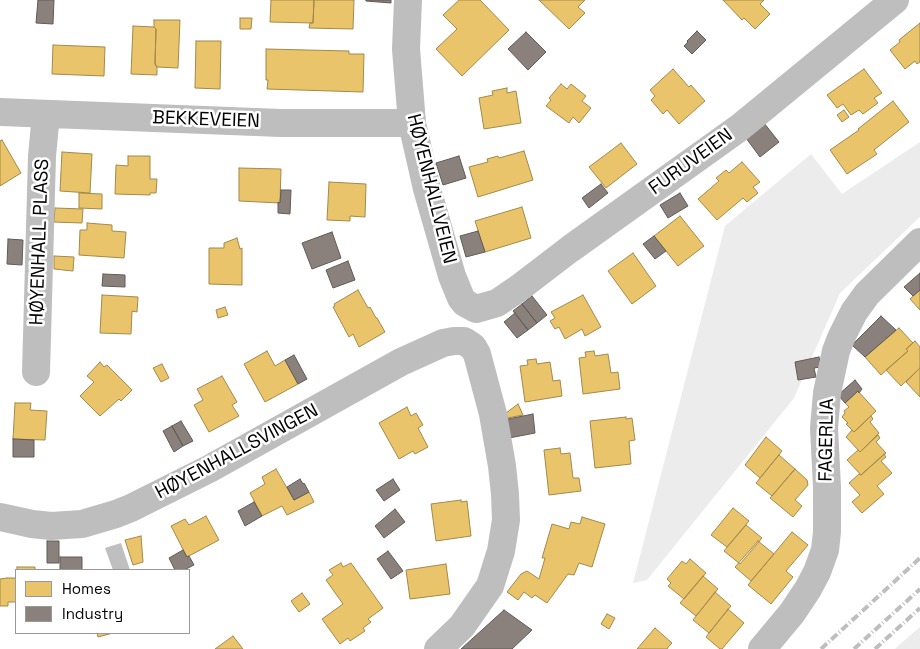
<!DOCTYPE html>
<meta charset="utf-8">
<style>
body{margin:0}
#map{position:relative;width:920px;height:649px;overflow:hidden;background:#fff;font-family:"Space Grotesk",sans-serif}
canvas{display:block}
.legend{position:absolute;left:15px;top:569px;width:175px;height:65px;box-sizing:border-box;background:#fff;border:1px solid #999;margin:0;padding:6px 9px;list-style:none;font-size:15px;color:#000}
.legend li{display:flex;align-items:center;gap:10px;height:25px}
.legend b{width:25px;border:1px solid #999}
</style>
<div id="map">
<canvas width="920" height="649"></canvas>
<ul class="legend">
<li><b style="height:14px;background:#e9c46a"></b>Homes</li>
<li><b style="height:14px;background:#8a817c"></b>Industry</li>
</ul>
</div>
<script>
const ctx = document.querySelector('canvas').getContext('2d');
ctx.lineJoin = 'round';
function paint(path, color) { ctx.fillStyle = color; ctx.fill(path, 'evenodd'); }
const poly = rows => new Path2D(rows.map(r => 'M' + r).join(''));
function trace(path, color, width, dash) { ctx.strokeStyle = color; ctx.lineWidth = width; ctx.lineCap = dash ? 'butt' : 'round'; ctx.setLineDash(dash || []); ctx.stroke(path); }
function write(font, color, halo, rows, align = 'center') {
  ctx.font = font + ' "Space Grotesk",sans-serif'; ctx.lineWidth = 5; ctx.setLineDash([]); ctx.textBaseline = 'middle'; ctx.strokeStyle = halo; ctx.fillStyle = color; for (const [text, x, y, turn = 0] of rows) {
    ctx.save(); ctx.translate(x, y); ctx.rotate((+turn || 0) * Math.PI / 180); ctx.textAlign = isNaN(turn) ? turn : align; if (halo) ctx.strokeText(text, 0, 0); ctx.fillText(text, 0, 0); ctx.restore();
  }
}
const green = poly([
 [920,142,920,217,840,293,794,398,647,580,633,583,725,226,811,154,842,194],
 [920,627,920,649,895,649,899,645]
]);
const water = poly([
 [121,543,130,570,113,570,105,548]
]);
const homes = poly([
 [271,0,314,0,313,23,270,22,271,0],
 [314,0,354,0,353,29,309,28,310,23,313,23,314,0],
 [459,0,480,0,509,30,462,76,436,49,457,29,443,15,459,0],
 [539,0,585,0,578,7,585,13,569,29,539,0],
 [723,0,764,0,760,4,770,14,755,29,744,18,742,20,723,0],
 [240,18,252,18,251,29,240,29,240,18],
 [154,20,180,20,178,68,157,67,155,64,156,29,154,27,154,20],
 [920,23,920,62,917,64,915,61,905,69,890,50,900,42,899,40,920,23],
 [133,26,154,27,156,29,155,64,157,67,157,75,131,74,133,26],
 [196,41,221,41,220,89,195,88,196,41],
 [53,45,105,47,104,76,52,74,53,45],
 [266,49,349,51,349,54,364,54,363,92,267,89,268,80,266,80,266,49],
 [673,69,689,87,691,85,705,101,679,124,667,110,663,114,651,100,655,96,650,90,673,69],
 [864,69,882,93,874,98,878,103,863,114,859,110,851,115,843,104,837,108,827,95,864,69],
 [561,84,567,89,571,84,586,96,582,101,591,108,579,123,573,117,569,123,546,106,551,100,549,98,561,84],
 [507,88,507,93,516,91,521,123,484,129,479,98,493,95,492,91,507,88],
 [893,101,909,122,874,150,877,154,847,174,830,150,859,130,858,129,893,101],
 [844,110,849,117,842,122,837,115,844,110],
 [2,140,21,173,0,186,0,141,2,140],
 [621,143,637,164,606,188,589,167,621,143],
 [524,151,533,180,478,197,469,167,488,162,487,159,498,156,499,158,524,151],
 [62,152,92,154,90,193,60,191,62,152],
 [128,156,150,156,150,179,157,179,156,193,150,193,150,195,115,194,116,165,128,166,128,156],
 [742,162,760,182,753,187,758,193,747,202,743,198,717,220,698,199,719,181,716,178,726,170,729,173,742,162],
 [239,168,281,169,280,203,239,201,239,168],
 [329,182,366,184,365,217,350,216,350,221,327,220,329,182],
 [79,193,102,194,102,209,79,208,79,193],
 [522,207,531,238,485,252,475,221,522,207],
 [55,208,83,209,82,223,54,222,55,208],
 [680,216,704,246,678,266,654,236,680,216],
 [87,223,112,225,112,231,126,232,124,258,79,255,80,230,87,230,87,223],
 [237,238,240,249,242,248,242,285,209,284,209,248,224,248,224,243,237,238],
 [633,253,656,286,632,304,608,271,633,253],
 [54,256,74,257,73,271,54,269,54,256],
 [358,290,368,308,370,307,376,318,377,318,385,332,359,347,353,334,349,337,333,307,335,306,334,304,358,290],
 [920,290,920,310,910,299,920,290],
 [102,295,138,297,137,312,132,311,131,334,100,333,102,295],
 [583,295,601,327,585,336,582,329,565,339,559,327,555,329,550,321,555,318,551,312,583,295],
 [225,307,228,315,218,318,216,310,225,307],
 [899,328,913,343,906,349,908,351,881,375,865,357,899,328],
 [915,341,920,347,920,368,901,386,886,370,908,351,906,349,915,341],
 [267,351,275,366,285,360,298,384,265,402,244,364,267,351],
 [594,351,595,356,608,354,611,373,618,372,620,389,583,394,579,358,586,357,585,352,594,351],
 [536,359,537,364,550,362,553,381,560,380,562,396,525,402,520,366,528,365,527,360,536,359],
 [100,362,104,367,107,365,132,390,121,401,119,399,100,416,80,396,94,382,87,376,100,362],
 [162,364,169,378,161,382,153,368,162,364],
 [920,368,920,397,906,382,920,368],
 [222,376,237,402,232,405,239,416,209,432,194,405,203,400,197,389,222,376],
 [858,391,876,411,854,432,846,424,848,423,842,417,845,413,844,411,849,407,845,403,858,391],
 [15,403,31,403,30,410,47,411,45,440,13,439,15,403],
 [518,404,523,415,507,418,506,413,518,404],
 [407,407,411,416,416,413,423,425,418,428,428,447,415,454,413,451,399,459,379,423,407,407],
 [871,416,873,419,870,422,879,433,860,452,846,437,852,430,854,432,871,416],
 [626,417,626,419,632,418,635,440,629,441,631,464,595,468,590,421,626,417],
 [878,435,880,438,876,442,886,453,861,475,847,460,858,450,860,452,878,435],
 [766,437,782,451,760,478,745,465,766,437],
 [560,448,561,454,570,453,573,478,579,478,581,491,549,495,544,450,560,448],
 [884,454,886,457,881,461,892,473,877,486,884,494,862,513,852,502,860,495,849,483,859,474,861,475,884,454],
 [779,455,795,469,772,496,756,483,779,455],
 [276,469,294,500,309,492,314,502,287,515,282,506,262,516,250,493,265,484,262,477,276,469],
 [795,469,807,480,808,485,795,500,802,506,793,517,770,498,795,469],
 [461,500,461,502,467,501,471,536,436,541,431,504,461,500],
 [733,508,749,521,727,547,711,535,733,508],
 [206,516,219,540,187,557,171,526,185,519,189,525,206,516],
 [582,517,605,524,592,567,579,563,574,575,568,574,547,603,535,595,532,598,524,592,518,600,507,592,521,574,527,571,539,579,545,558,542,558,552,524,569,529,571,522,580,524,582,517],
 [746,525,762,538,740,564,724,551,746,525],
 [792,532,808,545,786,571,793,577,771,604,748,585,792,532],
 [141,536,143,562,133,565,125,540,141,536],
 [758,541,774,554,751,581,735,567,758,541],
 [690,559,706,573,684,599,668,586,671,583,667,579,682,561,686,564,690,559],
 [341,563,343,567,351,563,383,608,368,619,371,622,363,628,365,631,350,641,348,638,340,644,322,619,343,604,326,580,333,575,329,570,341,563],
 [446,564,450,594,410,599,406,570,446,564],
 [17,567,35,567,35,570,17,570,17,567],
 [703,576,718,589,696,616,680,603,703,576],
 [7,578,16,578,16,602,8,602,8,606,0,606,0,579,7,578],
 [715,592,731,606,709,633,693,620,715,592],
 [302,593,310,604,299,612,291,601,302,593],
 [728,609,744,623,722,649,720,649,706,637,728,609],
 [607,614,615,618,609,629,601,624,607,614],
 [655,628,672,643,669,646,667,649,637,649,655,628],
 [97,633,113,633,98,637,97,633],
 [233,636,243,649,215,649,233,636]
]);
const industry = poly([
 [38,0,54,0,53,24,36,23,38,0],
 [366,0,391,0,391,3,366,1,366,0],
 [697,31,706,40,692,54,684,46,688,42,687,41,697,31],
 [526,32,546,52,528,70,508,49,526,32],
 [764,123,779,142,760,157,746,138,764,123],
 [459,156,466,178,443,185,436,163,459,156],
 [601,184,608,193,589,208,582,198,601,184],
 [281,190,291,190,290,214,278,213,278,202,280,203,281,190],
 [680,193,688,206,668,218,660,205,680,193],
 [478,231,485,252,466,257,460,236,478,231],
 [332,232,341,258,312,269,302,243,332,232],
 [654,236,666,251,655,259,643,244,654,236],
 [8,239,23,240,22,265,7,264,8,239],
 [348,261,355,280,333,288,326,270,348,261],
 [920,273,920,290,913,296,904,287,920,273],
 [103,274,125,275,125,287,102,286,103,274],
 [532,296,547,315,537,323,522,304,532,296],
 [522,304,537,323,528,330,513,311,522,304],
 [515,313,528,330,517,338,504,322,515,313],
 [881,316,896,330,865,357,852,345,881,316],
 [294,355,307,379,298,384,285,360,294,355],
 [819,357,821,367,814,368,816,377,798,380,795,362,819,357],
 [855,380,862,389,859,393,858,391,845,403,838,395,855,380],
 [533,414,535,433,509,438,508,419,533,414],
 [181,421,193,441,183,446,172,426,181,421],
 [172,426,183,446,174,452,163,431,172,426],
 [13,439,34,440,34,457,13,457,13,439],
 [300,479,303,484,304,483,309,492,294,500,287,487,300,479],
 [393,479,400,490,384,501,376,490,393,479],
 [254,502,262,516,245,526,238,511,254,502],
 [395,509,405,522,384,538,375,526,395,509],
 [47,541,59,541,59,563,47,563,47,541],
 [183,550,187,557,189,556,194,565,184,570,175,570,169,558,183,550],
 [388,551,403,571,391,579,377,559,388,551],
 [60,557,82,557,82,570,60,570,60,557],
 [504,610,532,630,512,649,461,649,504,610]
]);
const minor = poly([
 [408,0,406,49,412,123,427,189,452,276,461,298,465,303,476,309,497,303,519,288,570,249,739,128,895,0],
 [0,112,281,123,412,123],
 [36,372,42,156,46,114],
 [0,517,32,524,51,526,82,524,116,514,131,508,209,469,401,362,443,343,454,341,464,341,473,347,477,354,493,414,502,466,505,494,506,520,501,551,490,586,462,626,438,649],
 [762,649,792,613,808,589,817,572,825,550,827,532,827,487,824,428,827,393,836,351,841,338,854,312,867,294,920,242]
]);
const rail = poly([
 [821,649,920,558],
 [854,649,920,589],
 [875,649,920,608]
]);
const streetNames = [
 ["BEKKEVEIEN",206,120,2],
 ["FURUVEIEN",691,162,-36],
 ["HØYENHALLVEIEN",431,189,76],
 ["HØYENHALL PLASS",40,242,-88],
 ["FAGERLIA",827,440,-89],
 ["HØYENHALLSVINGEN",237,452,-28]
];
paint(green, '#ececec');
paint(water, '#bfbfbf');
paint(homes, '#e9c46a');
trace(homes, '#a3894a', 1);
paint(industry, '#8a817c');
trace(industry, '#615a57', 1);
trace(minor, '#bebebe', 28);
trace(rail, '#bebebe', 4, [8, 2.5, 1, 2.5]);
write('19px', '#000', '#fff', streetNames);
</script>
